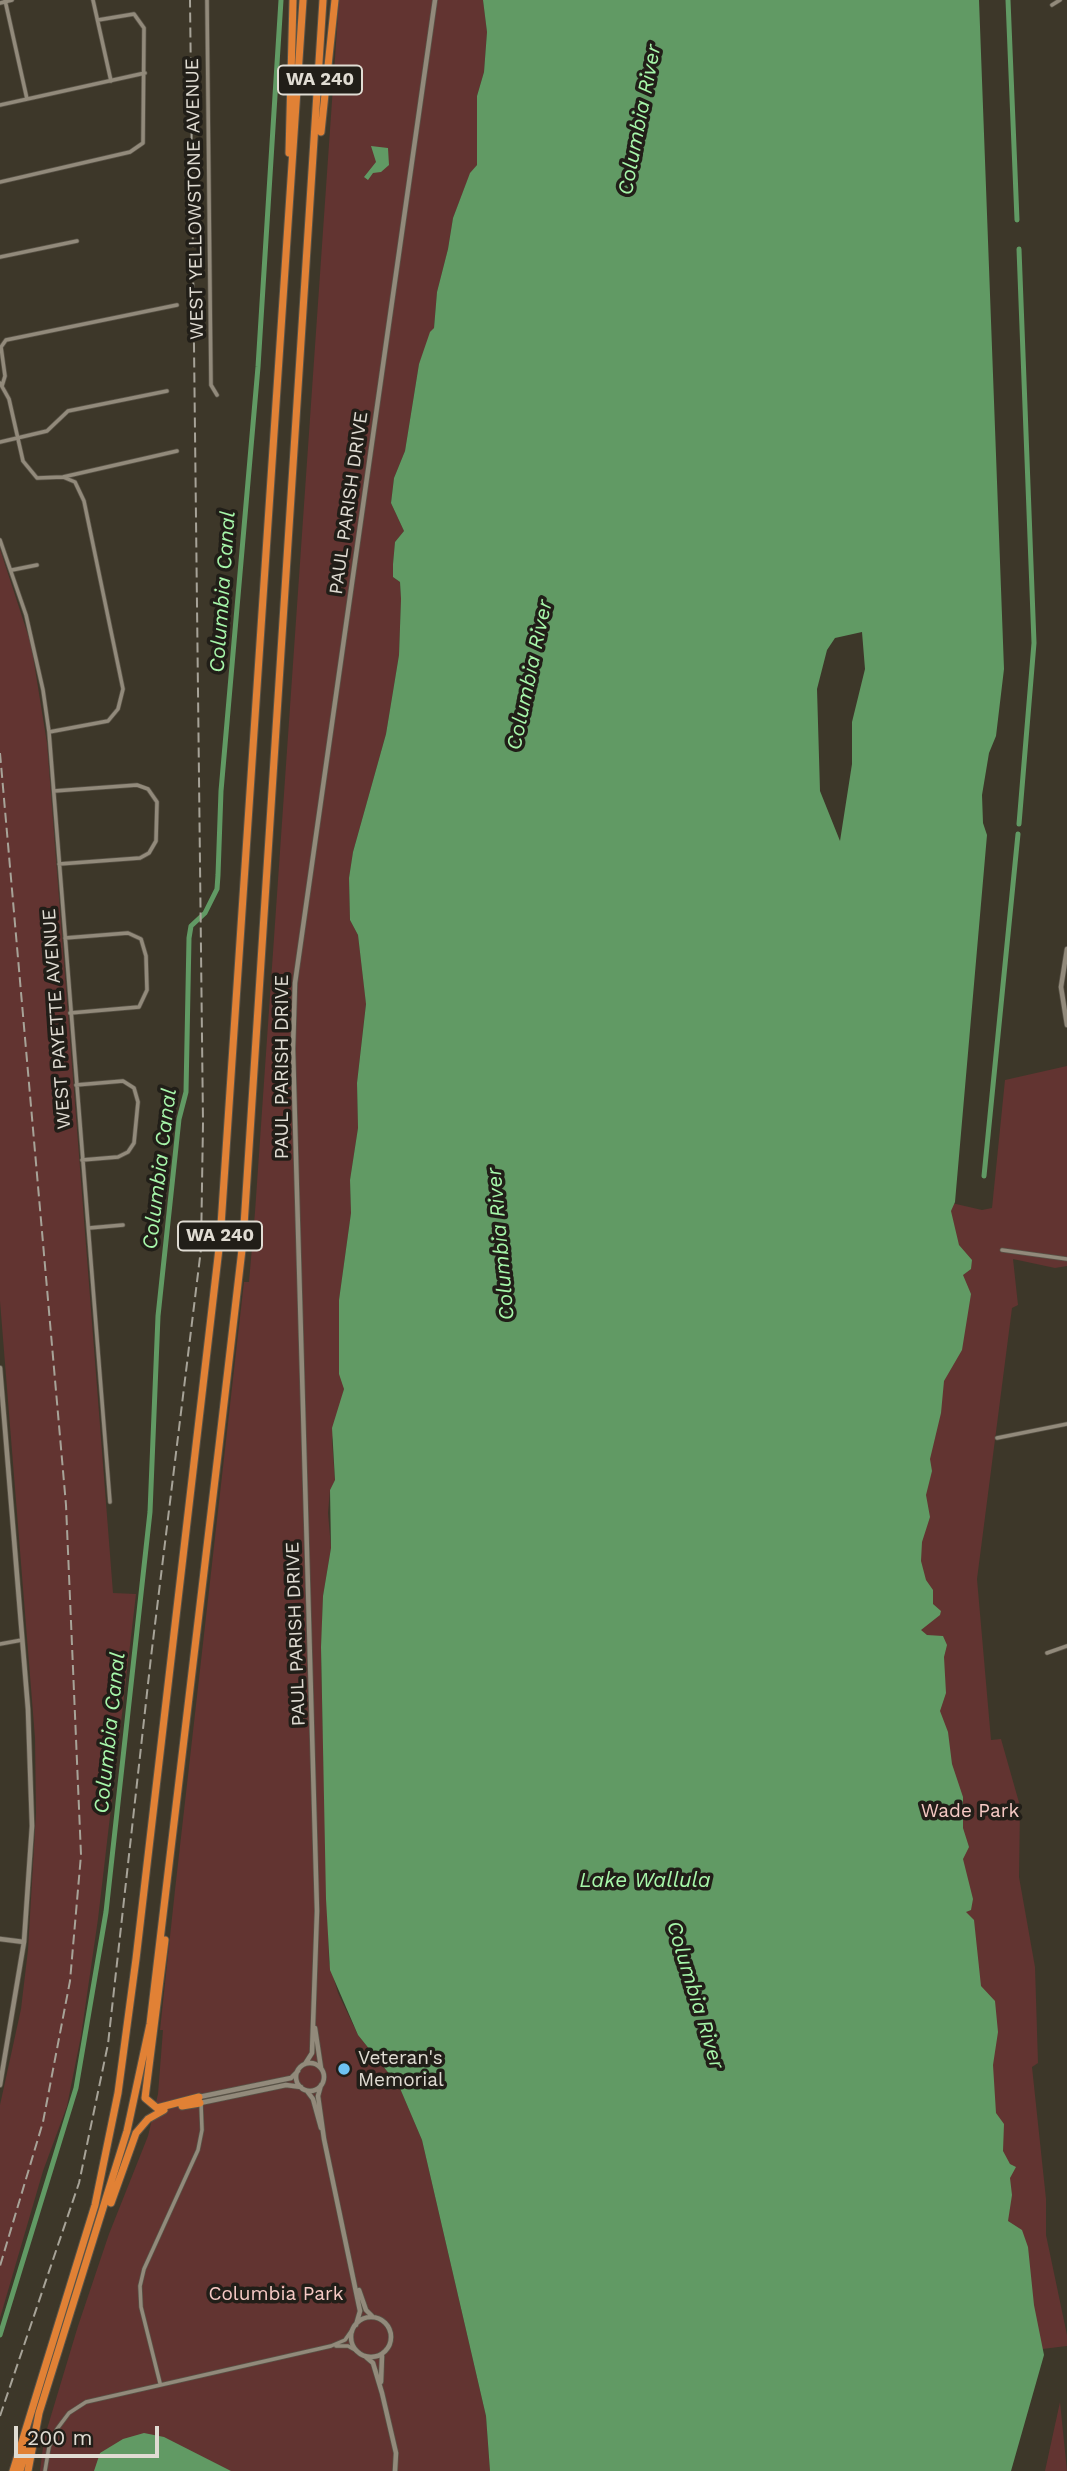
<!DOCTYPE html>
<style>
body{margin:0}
#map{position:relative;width:1067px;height:2471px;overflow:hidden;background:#3d3729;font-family:"Work Sans",sans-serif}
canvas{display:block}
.scale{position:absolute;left:14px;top:2426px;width:145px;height:32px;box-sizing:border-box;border:4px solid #e0dcd3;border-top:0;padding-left:9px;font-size:21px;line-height:24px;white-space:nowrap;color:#e0dcd3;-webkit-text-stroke:5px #211e18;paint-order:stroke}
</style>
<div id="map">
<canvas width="1067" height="2471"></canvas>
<div class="scale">200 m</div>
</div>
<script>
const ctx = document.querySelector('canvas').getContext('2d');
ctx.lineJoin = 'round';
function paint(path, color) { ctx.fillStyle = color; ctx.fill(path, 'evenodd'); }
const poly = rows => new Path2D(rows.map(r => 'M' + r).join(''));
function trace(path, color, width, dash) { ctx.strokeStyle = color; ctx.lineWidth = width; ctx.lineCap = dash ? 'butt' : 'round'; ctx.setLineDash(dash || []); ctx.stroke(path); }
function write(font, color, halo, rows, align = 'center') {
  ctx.font = font + ' "Work Sans",sans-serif'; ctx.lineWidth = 7; ctx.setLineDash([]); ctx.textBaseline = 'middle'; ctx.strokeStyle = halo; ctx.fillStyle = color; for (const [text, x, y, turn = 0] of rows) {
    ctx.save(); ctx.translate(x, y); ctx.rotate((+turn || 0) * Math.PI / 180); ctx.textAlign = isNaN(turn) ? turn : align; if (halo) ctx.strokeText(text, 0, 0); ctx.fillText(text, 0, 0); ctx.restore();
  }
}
const green = poly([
 [339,0,483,0,487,32,484,72,477,96,477,165,470,174,453,218,448,249,437,292,434,328,419,364,405,451,394,478,391,503,404,531,395,542,393,564,393,577,400,582,401,599,399,655,386,734,353,852,349,878,350,920,358,935,366,1003,357,1083,358,1128,350,1180,351,1213,339,1300,339,1359,344,1389,332,1440,335,1481,330,1490,328,1513,331,1548,323,1596,321,1661,329,1962,338,1993,358,2035,399,2086,422,2140,486,2416,490,2471,40,2471,44,2439,78,2326,109,2234,148,2136,158,2094,163,2030,160,2030,175,1890,244,1282,249,1282,255,1212],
 [0,549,31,644,47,743,113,1593,136,1594,98,1919,81,2036,67,2106,43,2171,0,2318,0,2105,21,2009,28,1950,36,1813,35,1738,0,1301],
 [1067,1066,1067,1266,1055,1268,1013,1259,1018,1305,1012,1308,977,1579,991,1740,1001,1739,1020,1806,1019,1877,1035,1967,1038,2063,1032,2067,1046,2199,1046,2235,1067,2335,1067,2346,1034,2350,1023,2331,910,1694,943,1201,982,1210,992,1208,1005,1080],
 [1060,2402,1067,2471,1045,2471]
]);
const water = poly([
 [483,0,979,0,1004,669,996,736,989,753,982,795,983,823,987,835,955,1202,951,1211,959,1245,972,1260,971,1269,963,1275,971,1294,962,1350,944,1381,941,1413,930,1459,932,1471,926,1495,930,1517,922,1542,921,1561,926,1580,933,1590,933,1604,941,1611,940,1615,921,1630,927,1635,943,1636,947,1645,944,1657,946,1693,940,1711,948,1732,952,1764,963,1797,963,1828,969,1847,963,1859,973,1899,971,1910,966,1912,974,1920,981,1986,995,2001,998,2032,993,2065,996,2113,1004,2124,1003,2151,1010,2164,1016,2167,1010,2178,1012,2195,1008,2221,1022,2230,1028,2247,1034,2305,1044,2355,1011,2471,490,2471,486,2416,422,2140,399,2086,358,2035,330,1970,326,1899,321,1647,323,1596,331,1548,330,1490,335,1480,332,1428,344,1389,339,1374,339,1300,351,1213,350,1180,358,1128,357,1083,366,1004,358,935,350,920,349,878,353,852,386,734,399,655,401,599,400,582,393,577,393,564,395,542,404,531,391,503,394,478,405,451,419,364,430,332,434,328,437,292,448,249,453,218,470,173,477,165,477,96,484,72,487,32],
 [862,632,865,669,852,722,852,764,840,841,820,791,817,689,827,650,835,638],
 [371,146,388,148,389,165,381,172,373,173,368,180,364,177,376,162],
 [144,2433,164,2437,231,2471,94,2471,100,2453,123,2439]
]);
const canal = poly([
 [1008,0,1017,220],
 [1019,249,1034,643,1019,824],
 [984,1176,1018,834],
 [0,2335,76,2088,106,1912,150,1512,158,1316,179,1119,186,1092,189,938,191,926,205,913,217,889,218,875,221,791,258,367,281,0]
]);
const minor = poly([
 [5,0,27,99],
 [93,0,111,81],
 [207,0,211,385,217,395],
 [0,3,12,0],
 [1052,5,1060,0],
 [0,105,145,73],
 [0,182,130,152,143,143,144,28,134,14,98,20],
 [0,257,77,241],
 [0,383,9,399,23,461,37,478,63,477,177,451],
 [2,386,5,376,1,347,6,340,177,305],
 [0,442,47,431,68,411,167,391],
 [0,540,26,615,43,690,49,732,110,1502],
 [12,570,37,565],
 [49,732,108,721,118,709,123,689,84,501,75,482,63,477],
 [54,791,137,785,148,789,157,802,156,841,149,853,140,858,59,864],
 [65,938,128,933,141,939,146,956,147,990,139,1007,70,1013],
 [76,1085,123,1081,134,1088,138,1102,134,1143,128,1152,118,1157,82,1160],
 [89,1228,123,1225],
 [1002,1250,1067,1259],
 [997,1438,1067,1424],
 [0,1644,22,1640],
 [1047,1653,1067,1646],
 [336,2346,348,2346,357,2351],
 [160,2383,141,2307,140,2286,144,2269,198,2150,202,2130,201,2103],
 [45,2471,49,2447,57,2429,69,2413,86,2402,331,2346,345,2340,352,2330]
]);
const tertiary = poly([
 [1067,949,1061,987,1067,1025],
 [0,1368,28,1709,32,1826,24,1942,0,2085],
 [0,1939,24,1942],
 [315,2028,321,2068],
 '296 2077a14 14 0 1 1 28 0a14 14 0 1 1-28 0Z',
 [305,2064,312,2053,317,1911,293,1049,295,983,435,0],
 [321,2085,318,2096,324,2139,360,2311,356,2325],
 [307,2091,313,2099,321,2128],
 [199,2097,291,2078,298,2071],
 [200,2103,286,2085,301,2087],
 [359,2290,366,2310,372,2316],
 '351 2337a20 20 0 1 1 40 0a20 20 0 1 1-40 0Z',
 [366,2357,373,2363,382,2393,396,2453,395,2471],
 [381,2382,382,2356]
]);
const motorway = poly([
 [321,132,335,0],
 [289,153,293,0],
 [165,1940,145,2098,157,2108,199,2097],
 [182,2106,200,2103],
 [111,2203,136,2133,148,2119,164,2110],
 [13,2471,95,2205,118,2093,136,1959,220,1240,303,0],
 [20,2471,29,2440],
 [28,2471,39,2413,127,2131,150,2024,219,1446,243,1241,323,0]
]);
const rail = poly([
 [0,753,66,1505,81,1855,70,1981,43,2122,0,2266],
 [0,2416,79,2183,108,2044,151,1657,201,1249,203,1123,190,0]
]);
const markers = [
 [344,2069,7,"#6ec2f3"]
];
const shields = [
 [320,80,84],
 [220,1236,84]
];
const shieldNames = [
 ["WA 240",320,80],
 ["WA 240",220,1236]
];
const streetNames = [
 ["WEST YELLOWSTONE AVENUE",195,199,-91],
 ["PAUL PARISH DRIVE",349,503,-82],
 ["WEST PAYETTE AVENUE",57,1019,-94],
 ["PAUL PARISH DRIVE",282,1067,-90],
 ["PAUL PARISH DRIVE",296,1634,-92]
];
const parkNames = [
 ["Wade Park",970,1811],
 ["Columbia Park",276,2294]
];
const poiNames = [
 ["Veteran's",358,2058],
 ["Memorial",358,2080]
];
const waterNames = [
 ["Columbia River",640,120,-79],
 ["Columbia Canal",223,592,-86],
 ["Columbia River",530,675,-78],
 ["Columbia Canal",160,1169,-83],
 ["Columbia River",501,1244,-95],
 ["Columbia Canal",110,1733,-84],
 ["Lake Wallula",645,1881],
 ["Columbia River",695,1995,73]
];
paint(green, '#623431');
paint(water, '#619a64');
trace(canal, '#619a64', 5);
trace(minor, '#595347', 5);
trace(tertiary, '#595347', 6);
trace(motorway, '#595347', 9);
trace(minor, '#928a7b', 3.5);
trace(tertiary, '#928a7b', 4.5);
trace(motorway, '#e18135', 7);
trace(rail, '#a7a398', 2, [10, 5]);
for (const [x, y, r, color] of markers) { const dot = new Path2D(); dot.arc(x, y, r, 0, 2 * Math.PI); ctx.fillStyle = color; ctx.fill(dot); trace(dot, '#211e18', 2.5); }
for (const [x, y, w] of shields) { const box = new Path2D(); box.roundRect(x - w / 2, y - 14.5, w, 29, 5); ctx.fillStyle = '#211e18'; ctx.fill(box); trace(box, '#e0dcd3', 2); }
write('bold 18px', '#e0dcd3', null, shieldNames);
write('19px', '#e0dcd3', '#211e18', streetNames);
write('19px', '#f7cac5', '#211e18', parkNames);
write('19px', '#e0dcd3', '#211e18', poiNames, 'left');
write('italic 21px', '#a7f7aa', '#211e18', waterNames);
</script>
